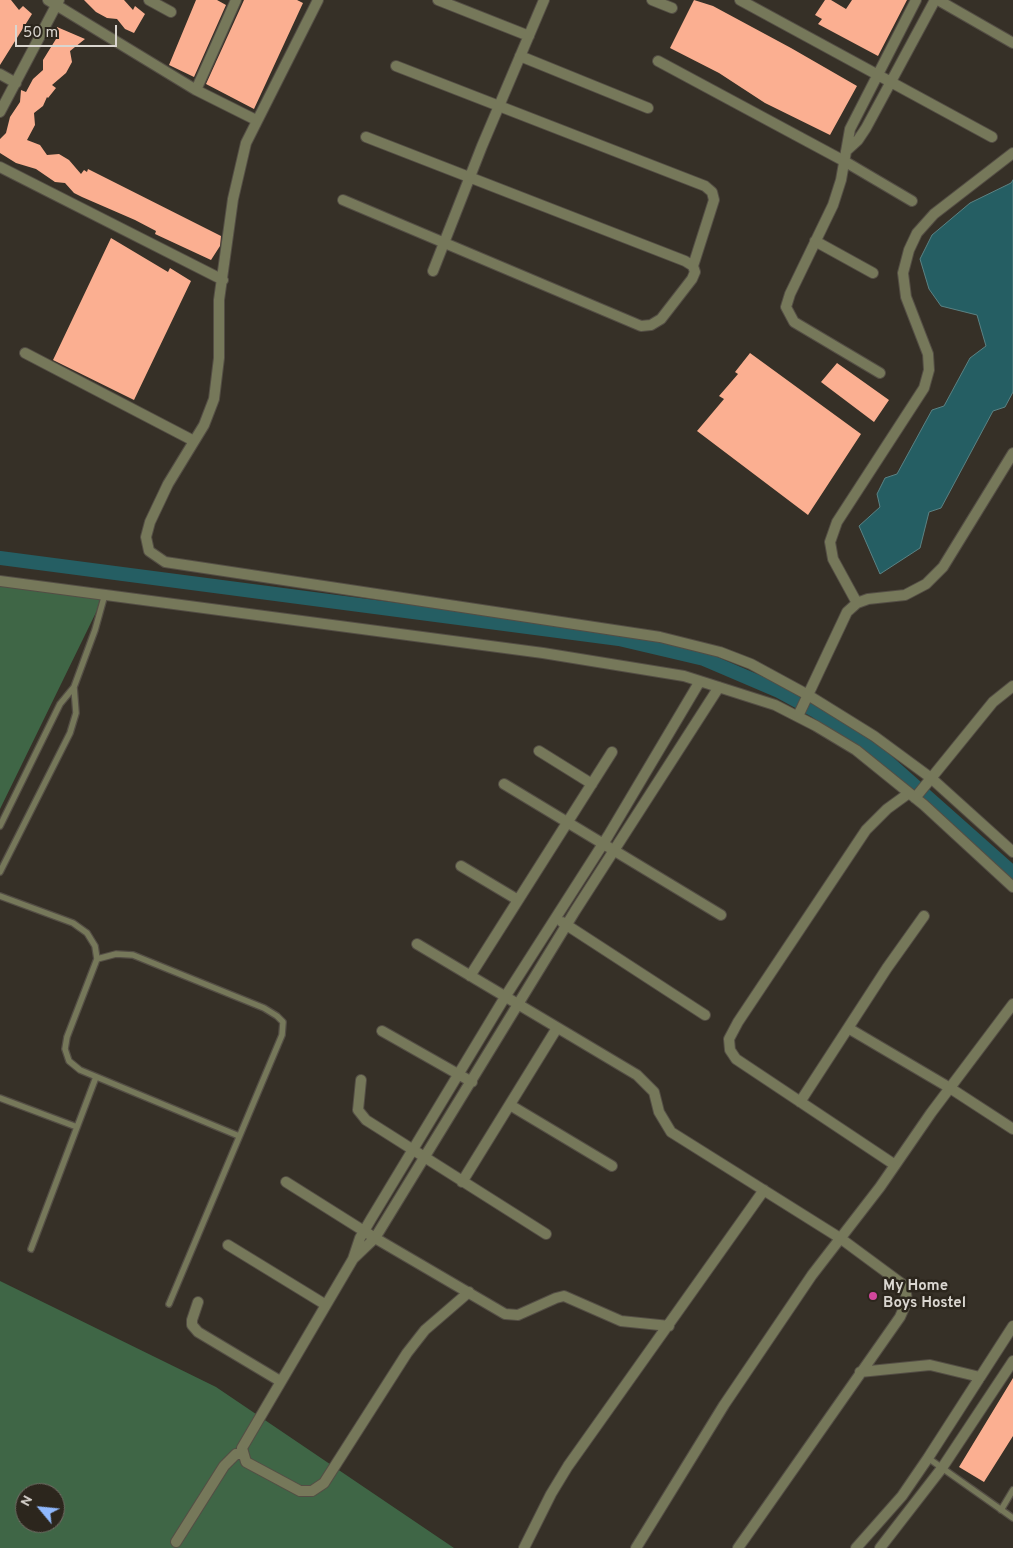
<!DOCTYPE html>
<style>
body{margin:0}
#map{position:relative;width:1013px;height:1548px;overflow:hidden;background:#363027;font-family:Overpass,sans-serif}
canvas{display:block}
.north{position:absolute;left:15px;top:1483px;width:50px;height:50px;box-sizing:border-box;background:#2c261d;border:1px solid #726c65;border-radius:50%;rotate:298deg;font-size:14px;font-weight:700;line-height:20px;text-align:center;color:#dad6d0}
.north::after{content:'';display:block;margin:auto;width:18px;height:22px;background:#8fb8fd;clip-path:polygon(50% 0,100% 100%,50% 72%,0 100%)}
.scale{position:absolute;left:15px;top:25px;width:102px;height:22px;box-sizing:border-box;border:2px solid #dad6d0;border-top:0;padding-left:6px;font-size:15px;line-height:18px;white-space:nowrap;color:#dad6d0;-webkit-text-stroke:4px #2c261d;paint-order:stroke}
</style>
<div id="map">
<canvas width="1013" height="1548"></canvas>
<div class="north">N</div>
<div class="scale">50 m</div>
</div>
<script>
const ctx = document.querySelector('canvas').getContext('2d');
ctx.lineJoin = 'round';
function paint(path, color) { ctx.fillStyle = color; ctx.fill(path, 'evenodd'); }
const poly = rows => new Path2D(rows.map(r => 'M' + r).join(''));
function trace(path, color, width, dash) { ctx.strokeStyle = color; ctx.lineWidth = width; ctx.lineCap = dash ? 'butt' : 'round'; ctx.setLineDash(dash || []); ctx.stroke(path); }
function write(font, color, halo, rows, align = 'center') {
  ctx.font = font + ' Overpass,sans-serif'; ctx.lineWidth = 5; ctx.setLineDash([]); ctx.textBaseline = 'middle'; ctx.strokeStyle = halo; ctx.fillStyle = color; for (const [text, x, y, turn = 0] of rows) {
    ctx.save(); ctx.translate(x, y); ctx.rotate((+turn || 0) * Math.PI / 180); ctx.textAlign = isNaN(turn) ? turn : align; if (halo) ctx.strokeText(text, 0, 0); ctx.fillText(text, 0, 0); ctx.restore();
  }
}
const green = poly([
 [0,583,105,594,0,809],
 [0,1281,216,1387,454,1548,0,1548],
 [25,1493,55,1493,55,1523,25,1523]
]);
const water = poly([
 [1013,180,1013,392,1005,407,993,411,941,508,929,512,920,548,880,574,859,526,880,507,877,494,885,478,897,474,932,410,944,406,970,358,986,346,977,315,941,306,929,289,920,259,932,235,970,203,1011,183,1013,180]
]);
const canal = poly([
 [0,558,619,639,704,659,779,691,814,710,880,755,1013,873]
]);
const building = poly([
 [0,0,11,0,19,10,23,6,32,14,0,65],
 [84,0,124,0,133,10,135,6,145,14,134,33,125,29,117,19,107,18,96,12],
 [196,0,217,0,226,5,194,77,169,65],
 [244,0,297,0,303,3,254,109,206,84],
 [694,0,713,6,791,48,857,86,830,135,765,103,719,73,670,48],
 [825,0,831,0,846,9,852,0,907,0,878,56,818,24,822,19,815,15],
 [57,27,85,39,70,51,72,62,66,73,52,85,56,88,48,98,47,97,43,106,34,113,35,125,27,140,40,145,47,155,59,154,69,160,81,174,84,170,87,172,88,169,221,236,220,246,211,260,155,234,156,231,135,220,82,197,74,193,65,183,55,182,36,169,16,163,0,153,0,139,6,133,10,117,20,102,21,90,26,92,33,79,43,70,43,60,56,39],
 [111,238,168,272,170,268,191,281,134,400,53,360],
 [750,353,861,434,808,515,697,431,724,399,719,396,738,374,735,372],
 [837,363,889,400,874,422,821,382],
 [1013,1378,1013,1436,984,1482,959,1467]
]);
const lane = poly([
 [0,826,60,704,74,687],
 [0,872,70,733,76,713,74,687,95,630,105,594],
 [0,896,73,923,87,933,95,946,97,959,67,1037,65,1049,69,1061,80,1070,239,1136],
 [97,959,116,954,133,955,264,1008,277,1016,283,1022,282,1035,169,1304],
 [0,1098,77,1127],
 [31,1249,96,1077],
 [928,1458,1013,1518],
 [1001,1510,1013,1490]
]);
const street = poly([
 [48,0,196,90,256,120],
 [149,0,171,12],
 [318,0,246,143,233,199,219,300,219,358,214,399,204,425,168,484,150,522,146,537,149,551,165,562,660,637,720,652,751,664,808,695,874,736,931,778,1013,852],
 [438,0,529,36],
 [652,0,672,8],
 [740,0,992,137],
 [938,0,1013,43],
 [520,56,648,108],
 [658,61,844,161,912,201],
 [396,66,705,186,712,192,714,200,693,266],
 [0,74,16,83],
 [196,90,236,0],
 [0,112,59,0],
 [846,151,858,140,866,128,935,0],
 [0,167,223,280],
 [343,200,641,326,651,325,661,319,692,279,695,272,693,266,685,261,366,137],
 [815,241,873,273],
 [433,271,482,146,544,0],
 [25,353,194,441],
 [880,373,794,322,786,307,790,294,833,205,841,180,850,129,916,0],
 [0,581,543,653,684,676,775,705,816,726,856,750,924,805,1013,887],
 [857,603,833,559,830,542,837,522,924,388,929,370,928,354,906,297,903,273,909,250,917,233,934,214,1013,153],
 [700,681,608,836,505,997,371,1219,360,1238,353,1259,375,1238,575,911,719,687],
 [798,716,847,612,857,603,868,599,905,595,926,584,943,567,1013,453],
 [539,751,592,784],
 [504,784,721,915],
 [915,798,993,702,1013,686],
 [461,866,518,900],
 [562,922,705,1015],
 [417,944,637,1075,654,1092,659,1112,671,1132,840,1238,905,1286,907,1301,900,1317,738,1548],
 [470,976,612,752],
 [848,1028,950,1088,1013,1129],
 [382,1031,472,1082],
 [361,1080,358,1110,366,1120,546,1234],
 [800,1102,887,968,924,916],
 [510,1105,612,1166],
 [895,1165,736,1059,730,1050,729,1039,738,1022,866,830,887,809,909,793],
 [286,1182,375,1238,505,1314,518,1315,556,1298,564,1296,621,1321,669,1326],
 [462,1182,557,1028],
 [228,1245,326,1305],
 [353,1259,242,1448,246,1462,300,1491,312,1491,324,1483,407,1353,425,1330,469,1292],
 [198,1302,192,1320,192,1325,198,1332,280,1381],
 [860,1372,930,1365,980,1377],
 [176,1542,224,1466,236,1454,242,1454],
 [524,1548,551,1494,568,1466,764,1190],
 [636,1548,724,1405,812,1275,880,1187,931,1113,1013,1004],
 [856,1548,902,1496,928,1458,1013,1326],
 [880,1548,942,1468,1013,1361]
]);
const markers = [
 [873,1296,5,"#d1479c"]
];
const poiNames = [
 ["My Home",883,1287],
 ["Boys Hostel",883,1304]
];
paint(green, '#3f6646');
paint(water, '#255e63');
trace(water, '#5b8284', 1);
trace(canal, '#255e63', 14);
paint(building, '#fbaf91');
trace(lane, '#544e45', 8);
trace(street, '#544e45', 12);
trace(lane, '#76785a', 5.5);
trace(street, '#76785a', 10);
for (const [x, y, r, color] of markers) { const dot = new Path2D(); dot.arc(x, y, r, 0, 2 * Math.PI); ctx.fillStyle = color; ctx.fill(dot); trace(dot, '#2c261d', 2); }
write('bold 15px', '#dad6d0', '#2c261d', poiNames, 'left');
</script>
